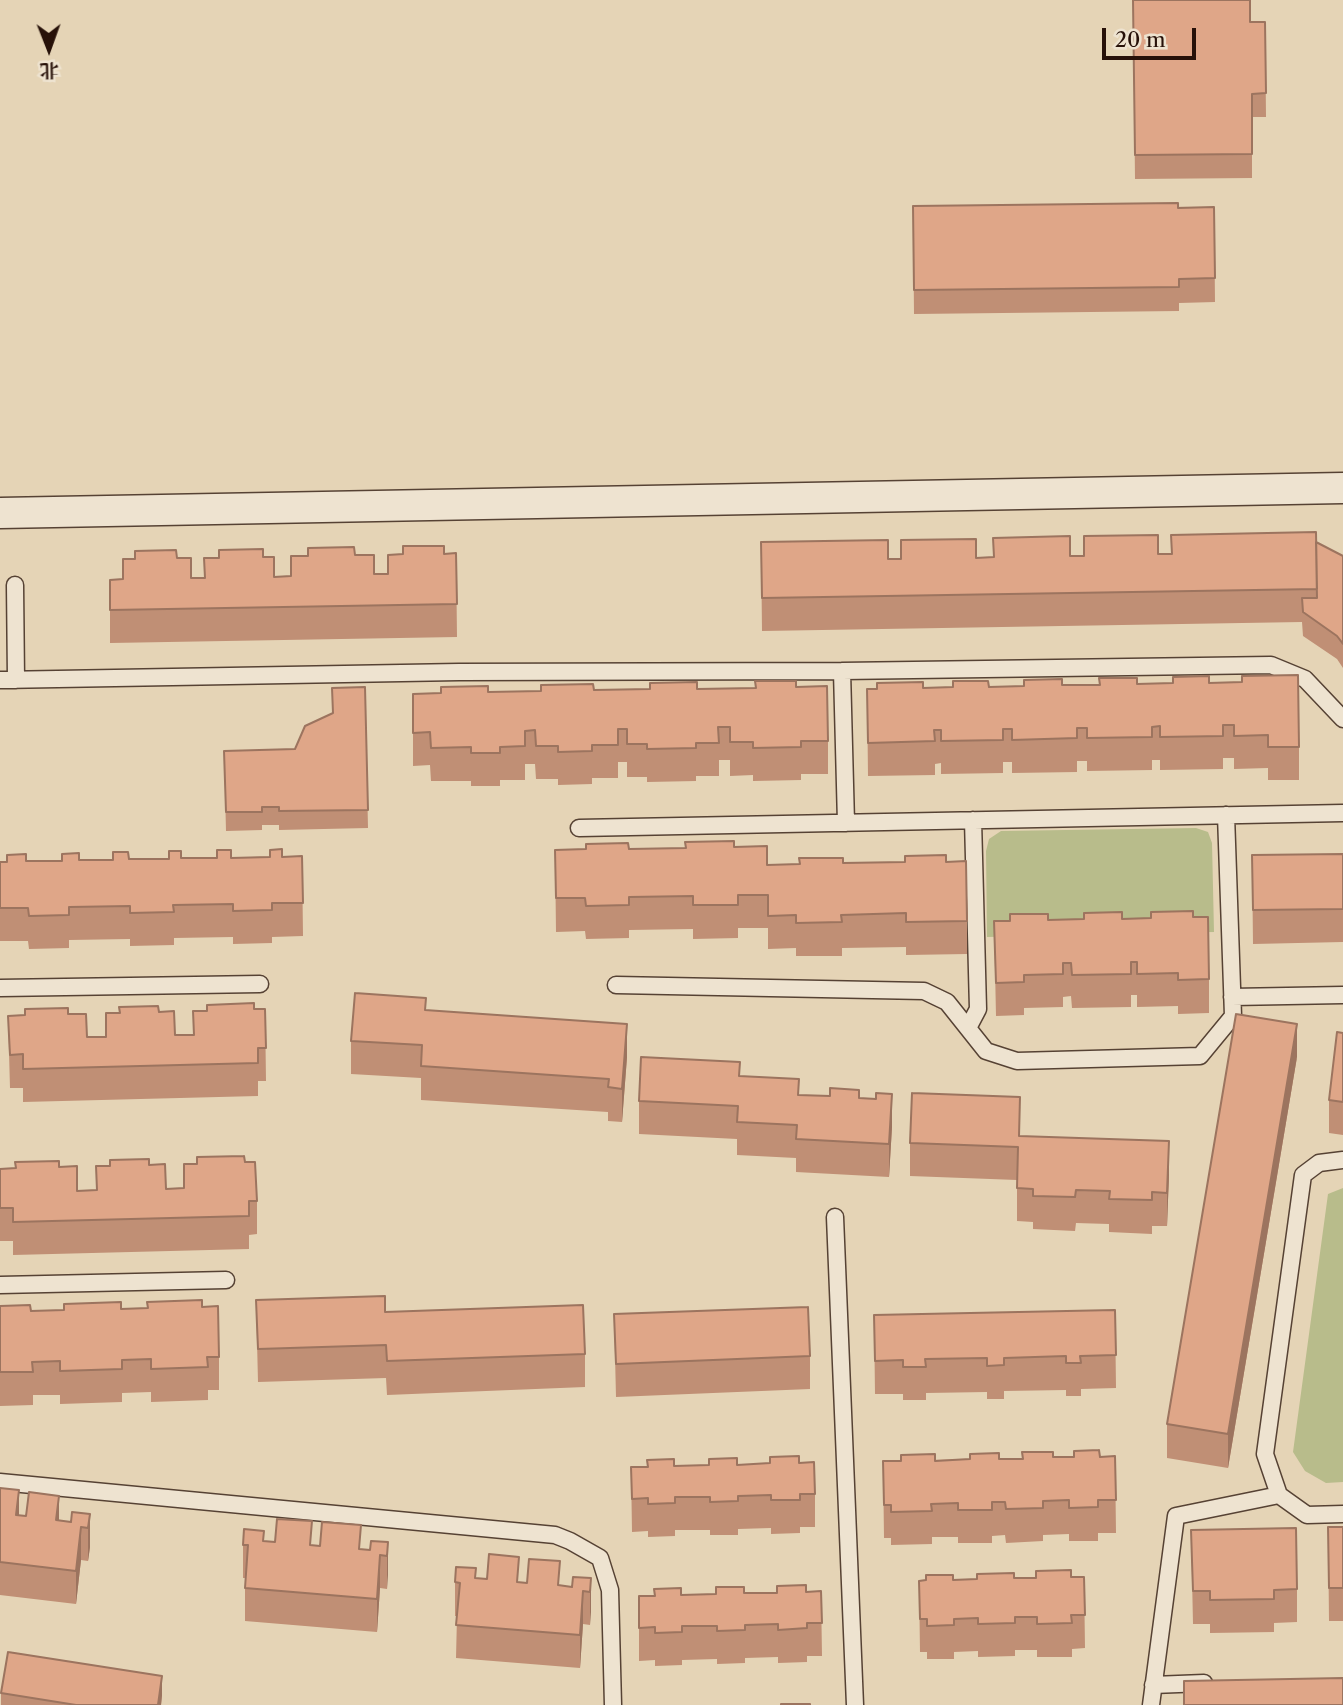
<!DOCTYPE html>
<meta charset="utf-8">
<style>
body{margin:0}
#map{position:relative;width:1343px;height:1705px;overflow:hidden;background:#e5d4b6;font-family:"Libre Caslon Text","Noto Serif SC",serif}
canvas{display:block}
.north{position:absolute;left:14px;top:14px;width:70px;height:70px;-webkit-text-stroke:5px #eee3d0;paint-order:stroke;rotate:179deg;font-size:19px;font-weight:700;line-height:28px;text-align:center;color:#271109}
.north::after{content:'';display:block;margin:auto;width:24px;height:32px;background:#271109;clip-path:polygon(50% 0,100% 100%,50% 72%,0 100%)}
.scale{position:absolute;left:1102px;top:28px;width:94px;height:32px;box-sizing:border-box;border:4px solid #271109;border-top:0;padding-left:9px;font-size:21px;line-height:24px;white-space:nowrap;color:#271109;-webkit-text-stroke:5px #eee3d0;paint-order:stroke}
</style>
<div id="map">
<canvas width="1343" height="1705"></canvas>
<div class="north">北</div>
<div class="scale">20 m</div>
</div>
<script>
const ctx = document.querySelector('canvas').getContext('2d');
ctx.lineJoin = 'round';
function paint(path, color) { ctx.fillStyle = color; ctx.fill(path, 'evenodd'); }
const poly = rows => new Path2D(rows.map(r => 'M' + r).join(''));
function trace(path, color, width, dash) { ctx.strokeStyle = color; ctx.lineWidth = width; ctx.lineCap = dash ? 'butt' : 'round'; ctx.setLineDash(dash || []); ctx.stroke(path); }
const green = poly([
 [1196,828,1208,832,1212,843,1214,932,987,937,986,851,989,839,1001,831],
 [1343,1188,1343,1482,1326,1483,1305,1471,1293,1452,1328,1194]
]);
const lane = poly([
 [15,585,16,680],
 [842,671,846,823],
 [0,680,459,672,842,671,1271,665,1305,679,1343,719],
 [579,828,1343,813],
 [616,985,924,991,947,1002,986,1051,1017,1061,1200,1056,1233,1016,1226,815],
 [0,988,260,984],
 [1232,997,1343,995],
 [968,1028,978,1009,973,820],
 [1343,1160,1319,1163,1303,1175,1265,1454,1279,1495,1307,1515,1343,1514],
 [835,1217,855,1705],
 [0,1285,226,1280],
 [0,1482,555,1535,570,1541,600,1558,610,1590,613,1705],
 [1153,1685,1204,1683],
 [1151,1705,1176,1516,1279,1495]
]);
const street = poly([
 [0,513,1343,488]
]);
const wall = poly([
 [1133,0,1250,22,1265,22,1266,117,1252,117,1252,178,1135,179],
 [913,206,1214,207,1215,302,1179,303,1179,311,914,314],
 [993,538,1070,556,1171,554,1316,542,1343,556,1343,668,1337,659,1303,636,1302,622,762,631,761,542,888,559,976,558,993,557],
 [456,553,457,637,110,643,110,580,123,579,177,558,191,578,204,578,263,557,274,577,291,576,355,555,374,574,388,574,444,554],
 [1209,683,1299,747,1299,780,1268,780,1268,768,1234,769,1234,758,1223,758,1223,769,1160,770,1160,760,1152,760,1152,770,1087,771,1087,761,1077,761,1077,772,1012,773,1012,762,1003,762,1003,773,941,774,941,763,935,764,935,775,868,776,867,689],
 [365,687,368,828,279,830,279,825,262,825,262,830,226,831,224,751,295,749,332,714],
 [796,687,828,741,828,774,801,774,801,780,753,781,753,775,730,776,730,760,719,760,719,776,696,776,696,781,647,782,647,777,627,777,627,762,618,762,618,778,592,778,592,784,558,785,558,779,536,779,535,764,525,764,525,780,500,780,500,786,471,786,471,781,431,781,430,765,413,766,413,694],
 [734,847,767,865,946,862,967,921,967,954,906,955,906,947,842,948,842,956,796,956,796,948,768,949,768,928,738,928,738,938,693,939,693,929,629,930,629,938,586,939,585,931,556,932,555,850],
 [1343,854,1343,942,1253,944,1252,855],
 [302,856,303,936,272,937,272,943,233,944,233,937,174,938,174,945,130,946,130,939,69,940,69,948,29,949,28,941,0,941,0,862],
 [1193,917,1209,979,1209,1013,1178,1014,1178,1006,1137,1007,1137,995,1131,995,1131,1007,1072,1008,1071,996,1063,997,1063,1007,1024,1008,1024,1015,996,1016,994,921],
 [265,1009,266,1081,258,1081,258,1096,23,1102,23,1088,10,1088,8,1016,68,1014,87,1037,106,1037,159,1012,175,1035,193,1035,193,1011],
 [426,1010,627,1057,622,1122,608,1121,608,1112,421,1100,421,1078,351,1074,351,1041],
 [1343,1033,1343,1135,1329,1133,1329,1100],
 [1297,1057,1228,1468,1167,1458,1167,1424],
 [740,1076,799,1095,859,1098,892,1127,889,1177,796,1172,796,1158,737,1155,737,1139,639,1134,639,1101],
 [1020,1136,1169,1174,1167,1226,1152,1226,1152,1234,1109,1232,1109,1224,1076,1223,1075,1231,1033,1229,1033,1222,1017,1221,1017,1180,910,1176,910,1143],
 [245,1162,257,1201,257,1234,249,1235,249,1249,13,1255,13,1241,0,1241,0,1169,59,1167,77,1191,96,1190,96,1166,149,1165,166,1189,184,1188],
 [256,1300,385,1312,585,1354,585,1387,387,1395,386,1378,258,1382],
 [0,1306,31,1311,202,1307,219,1357,219,1390,208,1390,208,1400,151,1402,151,1392,122,1393,122,1402,60,1404,60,1395,33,1395,33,1405,0,1406],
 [1115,1310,1116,1388,1081,1389,1081,1396,1066,1396,1066,1390,1004,1391,1004,1399,987,1399,987,1392,926,1393,926,1400,903,1400,903,1394,875,1394,874,1315],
 [614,1314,810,1356,810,1389,616,1397],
 [1115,1456,1116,1533,1098,1533,1098,1541,1069,1541,1069,1534,1043,1535,1043,1541,1006,1543,1005,1535,992,1536,992,1543,958,1543,958,1537,932,1537,932,1544,891,1545,891,1538,884,1538,883,1461],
 [799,1463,815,1494,815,1527,800,1527,800,1533,771,1534,771,1528,738,1529,738,1535,710,1535,710,1530,675,1530,675,1536,648,1537,648,1531,632,1532,631,1467],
 [0,1488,19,1515,71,1522,90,1514,90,1547,88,1561,81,1560,76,1604,0,1595],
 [1328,1527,1343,1527,1343,1621,1329,1621],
 [1191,1530,1297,1589,1297,1622,1274,1623,1274,1632,1210,1633,1210,1624,1193,1624],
 [264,1542,370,1550,388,1542,387,1589,380,1588,377,1632,245,1621,245,1578,243,1578,243,1545],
 [1084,1577,1085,1648,1072,1649,1072,1657,1037,1657,1037,1650,1015,1650,1015,1656,978,1657,978,1651,954,1652,954,1659,927,1659,927,1652,920,1652,919,1581],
 [476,1578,572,1587,591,1578,590,1625,583,1624,580,1668,456,1658,457,1616,455,1616,455,1582],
 [821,1591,822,1656,807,1656,807,1662,778,1663,778,1657,745,1658,745,1663,717,1664,717,1659,682,1660,682,1665,655,1666,655,1660,639,1661,639,1596],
 [1,1693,162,1695,161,1705,1,1705]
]);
const shadedWall = poly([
 [627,1024,627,1057,622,1122,622,1089],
 [1297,1024,1297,1057,1228,1468,1228,1434],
 [892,1094,892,1127,889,1177,889,1144],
 [1169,1141,1169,1174,1167,1226,1167,1193],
 [19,1490,19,1523,16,1515],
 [59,1496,59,1529,56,1520],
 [90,1514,90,1547,88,1561,88,1528],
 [81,1527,81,1560,76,1604,76,1571],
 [388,1542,388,1575,387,1589,387,1556],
 [380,1555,380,1588,377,1632,377,1599],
 [591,1578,591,1612,590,1625,590,1592],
 [583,1591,583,1624,580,1668,580,1635],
 [162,1676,162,1695,161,1705,158,1705]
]);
const building = poly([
 [1133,0,1250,0,1250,22,1265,22,1266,93,1252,94,1252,154,1135,155,1133,0],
 [1178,203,1178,208,1214,207,1215,278,1179,279,1179,287,914,290,913,206,1178,203],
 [1316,532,1317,589,762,598,761,542,888,540,888,559,901,559,901,540,976,539,976,558,994,557,993,538,1070,536,1070,556,1084,556,1084,536,1158,535,1158,554,1172,554,1171,535,1316,532],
 [1316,542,1343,556,1343,644,1337,636,1303,612,1302,598,1317,598,1316,542],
 [403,546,444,546,444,554,456,553,457,604,110,610,110,580,123,579,123,559,135,559,135,551,176,550,177,558,191,558,191,578,205,578,204,558,219,558,219,550,263,549,263,557,274,557,274,577,291,576,291,556,308,556,308,548,354,547,355,555,374,555,374,574,388,574,388,555,403,554,403,546],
 [1298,675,1299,747,1268,747,1268,735,1234,736,1234,725,1223,725,1223,736,1160,737,1160,726,1152,727,1152,737,1087,738,1087,728,1077,728,1077,738,1012,740,1012,729,1003,729,1003,740,941,741,941,730,934,730,935,741,868,743,867,689,877,689,877,683,923,682,923,688,953,687,953,681,988,681,989,687,1024,686,1024,680,1062,679,1062,685,1100,685,1099,678,1137,678,1137,684,1173,683,1173,677,1209,676,1209,683,1242,682,1242,676,1298,675],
 [755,681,796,681,796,687,827,686,828,741,801,741,801,747,753,748,753,742,730,742,730,727,718,727,719,743,696,743,696,748,647,749,647,744,627,744,627,729,618,729,618,745,592,745,592,751,558,752,558,746,536,746,535,730,525,731,525,746,500,747,500,753,471,753,471,747,431,748,430,732,413,733,413,694,441,693,441,687,488,686,488,692,541,691,541,685,593,684,594,690,650,689,650,683,697,682,697,689,756,688,755,681],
 [365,687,368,810,279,811,279,807,262,807,262,812,226,812,224,751,295,749,305,726,333,713,332,688,365,687],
 [734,841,734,847,767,846,767,865,800,864,799,858,843,858,843,863,905,862,905,856,946,855,946,862,966,861,967,921,906,922,906,913,841,915,842,922,796,923,796,915,768,916,768,895,738,895,738,905,693,905,693,896,629,897,629,905,586,906,585,898,556,898,555,850,586,849,586,844,628,843,629,849,686,848,685,842,734,841],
 [282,849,282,857,302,856,303,903,272,903,272,910,233,911,233,904,173,905,174,912,130,913,130,906,69,907,69,915,29,916,28,908,0,908,0,862,7,862,7,855,26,854,26,861,62,861,62,854,79,853,79,860,113,860,113,852,128,852,129,859,169,859,169,851,181,851,181,858,217,858,217,850,231,850,231,858,270,857,270,850,282,849],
 [1343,854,1343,909,1253,910,1252,855,1343,854],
 [1193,911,1193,917,1208,917,1209,979,1178,980,1178,973,1137,974,1137,962,1131,962,1131,974,1072,975,1071,963,1063,963,1063,974,1024,975,1024,982,996,983,994,921,1010,921,1010,914,1048,914,1048,920,1084,919,1084,913,1122,912,1122,919,1151,918,1151,912,1193,911],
 [355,993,426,998,425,1010,627,1024,622,1089,608,1087,609,1079,421,1066,422,1045,351,1041,355,993],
 [254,1003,254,1009,265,1009,266,1048,258,1048,258,1063,23,1069,23,1054,10,1055,8,1016,25,1015,25,1009,68,1008,68,1014,86,1014,87,1037,106,1037,106,1013,120,1013,119,1007,158,1006,159,1012,174,1011,175,1035,194,1035,193,1011,207,1011,207,1005,254,1003],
 [1236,1014,1297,1024,1228,1434,1167,1424,1236,1014],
 [1337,1032,1343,1033,1343,1102,1329,1100,1337,1032],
 [641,1057,740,1062,739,1076,799,1079,798,1095,830,1096,830,1088,859,1090,859,1098,876,1099,876,1093,892,1094,889,1144,796,1139,797,1125,737,1122,738,1106,639,1101,641,1057],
 [912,1093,1020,1097,1019,1136,1169,1141,1167,1193,1152,1192,1152,1200,1109,1199,1110,1191,1076,1190,1075,1197,1033,1196,1033,1189,1017,1188,1018,1147,910,1143,912,1093],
 [244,1156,245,1162,255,1162,257,1201,249,1201,249,1216,13,1222,13,1208,0,1208,0,1169,16,1168,15,1162,59,1161,59,1167,77,1166,77,1191,97,1190,96,1166,110,1166,110,1160,149,1159,149,1165,165,1164,166,1189,184,1188,184,1164,197,1164,197,1157,244,1156],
 [385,1296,385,1312,583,1305,585,1354,387,1361,386,1345,258,1349,256,1300,385,1296],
 [202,1300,202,1307,218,1306,219,1357,207,1357,208,1367,151,1369,151,1359,122,1360,122,1369,60,1371,60,1361,32,1362,33,1372,0,1372,0,1306,30,1305,31,1311,64,1310,64,1304,121,1302,121,1309,148,1308,147,1302,202,1300],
 [808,1307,810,1356,616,1364,614,1314,808,1307],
 [1115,1310,1116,1355,1080,1356,1081,1363,1066,1363,1066,1356,1004,1358,1004,1365,987,1366,987,1358,925,1359,926,1367,903,1367,903,1360,875,1361,874,1315,1115,1310],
 [1099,1450,1100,1457,1115,1456,1116,1500,1098,1500,1098,1507,1069,1508,1069,1500,1043,1501,1043,1508,1006,1509,1005,1502,992,1502,992,1510,958,1510,958,1503,931,1504,932,1511,891,1512,891,1505,884,1505,883,1461,901,1461,901,1455,935,1454,935,1461,970,1459,970,1454,999,1453,999,1459,1023,1459,1022,1452,1053,1452,1053,1457,1074,1457,1074,1451,1099,1450],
 [799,1456,799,1463,814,1462,815,1494,800,1494,800,1500,771,1500,771,1495,738,1496,738,1501,710,1502,710,1497,675,1497,675,1503,648,1504,648,1498,632,1499,631,1467,648,1467,647,1460,674,1459,674,1466,709,1465,709,1459,737,1458,737,1465,770,1463,770,1457,799,1456],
 [0,1488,19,1490,16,1515,26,1516,29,1492,59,1496,56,1520,71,1522,72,1512,90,1514,88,1528,81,1527,76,1571,0,1562,0,1488],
 [277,1519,312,1521,310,1545,320,1546,322,1522,361,1525,359,1549,370,1550,371,1541,388,1542,387,1556,380,1555,377,1599,245,1588,248,1545,243,1545,244,1529,264,1531,263,1541,275,1542,277,1519],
 [1328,1527,1343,1527,1343,1588,1329,1588,1328,1527],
 [1296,1528,1297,1589,1274,1590,1274,1599,1210,1600,1210,1591,1193,1591,1191,1530,1296,1528],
 [489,1554,519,1557,517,1582,527,1583,529,1559,560,1561,558,1585,572,1587,573,1577,591,1578,590,1592,583,1591,580,1635,456,1625,460,1583,455,1582,456,1567,476,1568,475,1578,487,1579,489,1554],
 [1071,1570,1071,1577,1084,1577,1085,1615,1071,1615,1072,1623,1037,1624,1037,1617,1015,1617,1015,1623,978,1624,978,1618,954,1619,954,1625,927,1626,927,1619,920,1619,919,1581,926,1580,926,1575,953,1575,953,1580,977,1579,977,1574,1014,1573,1014,1578,1036,1578,1036,1571,1071,1570],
 [806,1585,806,1592,821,1591,822,1623,807,1623,807,1628,778,1630,778,1624,745,1625,745,1630,717,1631,717,1626,682,1626,682,1632,655,1633,655,1627,639,1628,639,1596,655,1596,654,1589,681,1588,681,1595,716,1594,716,1587,744,1587,744,1593,777,1593,777,1586,806,1585],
 [8,1652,162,1676,158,1705,76,1705,1,1693,8,1652],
 [1343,1678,1343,1705,1184,1705,1184,1681,1343,1678],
 [781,1704,810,1704,810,1705,781,1705,781,1704]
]);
paint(green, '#b8bc8b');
trace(lane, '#564234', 19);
trace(street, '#564234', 33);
trace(lane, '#eee3d0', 16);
trace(street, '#eee3d0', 30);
paint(wall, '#c08f75');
paint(shadedWall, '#9c745f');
paint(building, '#dfa688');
trace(building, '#9c745f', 2);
</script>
